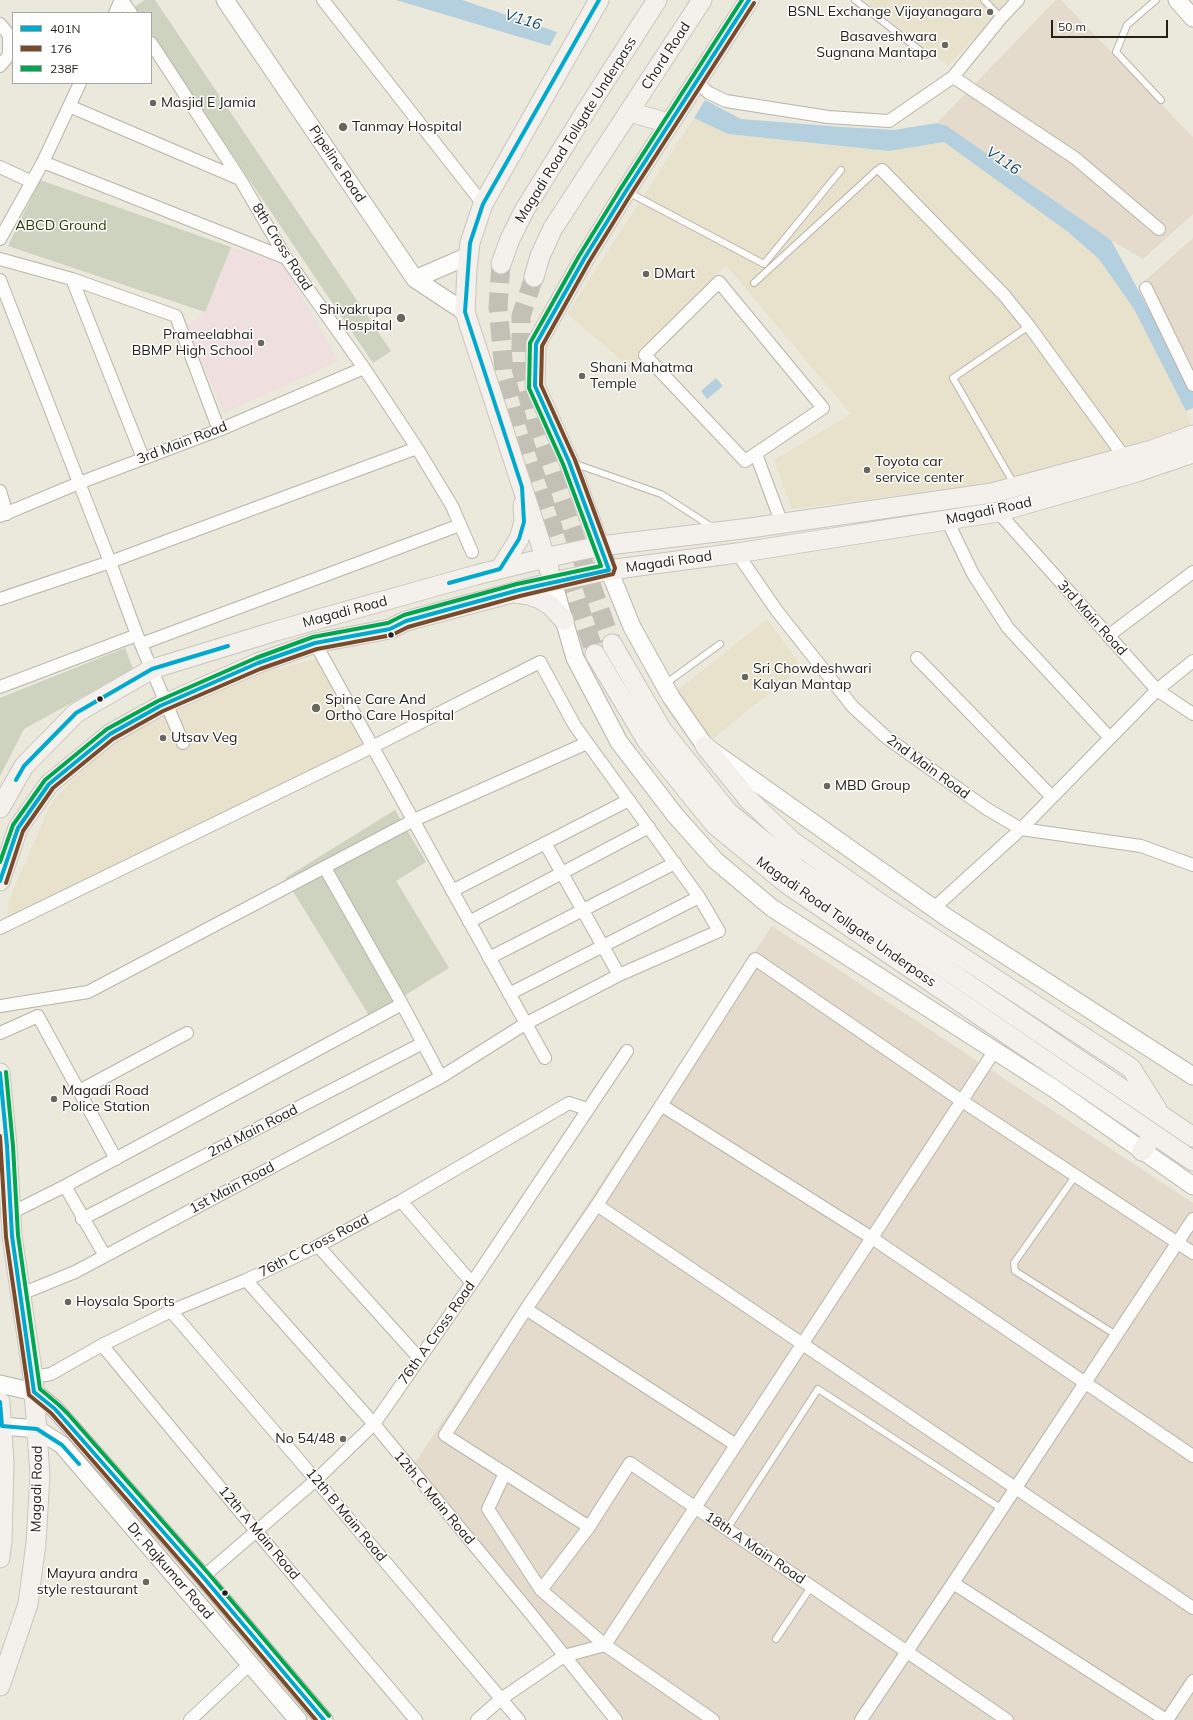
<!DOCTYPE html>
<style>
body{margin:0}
#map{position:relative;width:1193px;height:1720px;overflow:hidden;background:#ebe8dc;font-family:Mulish,sans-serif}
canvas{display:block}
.legend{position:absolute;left:12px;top:12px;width:140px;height:72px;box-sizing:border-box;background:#fff;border:1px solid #a7a6a3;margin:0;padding:5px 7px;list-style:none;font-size:12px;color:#232119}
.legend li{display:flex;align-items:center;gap:8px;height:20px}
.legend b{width:20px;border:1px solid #a7a6a3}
.scale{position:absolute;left:1051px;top:20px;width:117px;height:18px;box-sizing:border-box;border:2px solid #232119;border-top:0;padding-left:5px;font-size:12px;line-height:14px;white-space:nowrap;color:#232119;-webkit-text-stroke:3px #fff;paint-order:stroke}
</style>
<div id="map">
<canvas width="1193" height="1720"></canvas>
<ul class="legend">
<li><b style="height:5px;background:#00a9ce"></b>401N</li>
<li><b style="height:5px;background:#7a4b2a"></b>176</li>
<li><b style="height:5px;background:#00a651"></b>238F</li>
</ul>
<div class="scale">50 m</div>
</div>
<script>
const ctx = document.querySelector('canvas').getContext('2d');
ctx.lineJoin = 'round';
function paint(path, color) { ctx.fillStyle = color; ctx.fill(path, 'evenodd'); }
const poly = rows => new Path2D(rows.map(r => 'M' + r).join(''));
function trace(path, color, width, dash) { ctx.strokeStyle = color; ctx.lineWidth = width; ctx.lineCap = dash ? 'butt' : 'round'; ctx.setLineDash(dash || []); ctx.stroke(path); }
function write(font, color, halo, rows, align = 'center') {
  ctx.font = font + ' Mulish,sans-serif'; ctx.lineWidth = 3; ctx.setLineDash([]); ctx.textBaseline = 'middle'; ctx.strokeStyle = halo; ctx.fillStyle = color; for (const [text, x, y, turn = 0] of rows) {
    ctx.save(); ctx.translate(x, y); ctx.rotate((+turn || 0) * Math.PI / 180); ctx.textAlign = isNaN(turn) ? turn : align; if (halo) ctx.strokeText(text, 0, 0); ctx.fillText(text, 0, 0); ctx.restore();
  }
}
const built = poly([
 [863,0,1012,0,948,66],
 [694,118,728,134,889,151,944,142,1068,232,1099,259,1134,309,1186,411,1192,427,989,484,792,509,774,460,851,414,726,265,630,367,567,314],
 [767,619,802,667,712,739,673,694],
 [331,656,376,739,6,933,9,900,52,801,110,744,250,675]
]);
const industrial = poly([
 [1056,0,1061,0,1193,137,1193,214,1143,259,1111,240,947,126,937,123],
 [1193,238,1193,391,1138,287],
 [772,926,1193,1203,1193,1720,624,1720,413,1466]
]);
const education = poly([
 [231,247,283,264,339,361,224,413,186,326,205,312]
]);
const green = poly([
 [145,0,155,0,391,351,373,363,151,34,151,13,137,13,133,8],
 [40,180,231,247,205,312,8,246],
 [125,648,133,669,24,729,0,776,0,698],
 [395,810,426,862,396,881,449,968,370,1017,285,878]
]);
const water = poly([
 [396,0,462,0,557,32,550,46],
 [705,100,741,119,842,127,894,130,937,123,947,126,1111,240,1193,391,1193,408,1186,411,1134,309,1099,259,1068,232,944,142,889,151,728,134,694,118],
 [716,378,723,386,707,399,701,391]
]);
const primaryTunnel = poly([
 [501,264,498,307,504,370,519,426,595,654],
 [534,277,521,316,521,368,534,421,612,644]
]);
const lane = poly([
 [855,0,926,55],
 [984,0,1001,18],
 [1156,0,1127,25,1116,52,1161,100],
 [628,192,764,264,841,170],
 [754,283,877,170,882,170],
 [573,463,661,494,712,527],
 [1014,484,953,378,1029,326],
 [665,684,720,644],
 [1076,1175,1014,1263,1015,1271,1116,1335],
 [727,1529,818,1389,1002,1509],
 [776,1639,811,1587]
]);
const street = poly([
 [122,0,131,13],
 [323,0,483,204],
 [115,13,121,0],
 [0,24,9,35,9,55,0,66],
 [151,43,240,179,286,258,364,368,417,448],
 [953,77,1075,158,1159,229],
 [696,82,709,93,726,101,828,117,889,121,953,77,1001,18,1018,0],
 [69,106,240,179],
 [43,162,286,258],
 [0,167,32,182],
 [882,170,1004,295,1029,326,1125,458],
 [0,239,43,162,80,83],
 [0,259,72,279,176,316,219,430],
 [72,279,143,458],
 [0,280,110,562,137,635,183,743],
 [719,282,823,408,745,461,645,355,719,282],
 [1146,288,1193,385],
 [756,454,782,524],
 [0,491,7,514],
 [998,512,1157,690,1193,714],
 [0,516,79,483,219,430,364,368],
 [947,520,973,574,1008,628,1110,738],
 [737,553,777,611,853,707,887,738,987,809,1021,829,1141,846,1193,865],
 [0,599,110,562,417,448,452,506,472,552],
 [1108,636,1193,572],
 [315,643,545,1058],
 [141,644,460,525],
 [917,658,1052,797],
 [0,687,137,635],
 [545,843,619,975],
 [325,868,402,1004,441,1077],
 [452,891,629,800],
 [934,908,1021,829,1157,690,1193,661],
 [469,922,649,827],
 [0,928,372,747,540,662,575,726,699,897,719,931,619,975,525,1024,441,1077,75,1272,21,1294],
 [489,958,675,863],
 [509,994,699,897],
 [0,1006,88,992,414,820,587,743],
 [0,1033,38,1016,116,1159],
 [79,1091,187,1033],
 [661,1105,872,1238,1193,1456],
 [65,1186,105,1256],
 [401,1201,472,1283],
 [597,1205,1193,1608],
 [11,1213,65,1186,402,1004],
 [82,1219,423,1043],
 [318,1246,419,1358],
 [246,1280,374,1424,531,1614,616,1720],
 [526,1309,736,1445],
 [171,1311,316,1480,519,1720],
 [102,1345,256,1531,416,1720],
 [33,1377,51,1374,102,1345,171,1311,246,1280,318,1246,401,1201,569,1103,587,1109],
 [505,1473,488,1509,541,1590,605,1645,713,1720],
 [589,1527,445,1435,526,1309,597,1205,755,959,962,1101,1193,1253],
 [203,1577,316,1480,374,1424,472,1283,627,1051],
 [953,1583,1166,1720],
 [541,1590,589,1527,630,1463,1007,1720],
 [190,1720,250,1664],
 [477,1720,501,1699,564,1656,605,1645,995,1050],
 [861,1720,953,1583,1193,1219],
 [1167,1720,1193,1681]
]);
const secondary = poly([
 [225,0,415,279,465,312],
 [1177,0,1193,18],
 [415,279,468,256],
 [609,570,632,627,671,697,705,746,946,917,1193,1076],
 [553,582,575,658,619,742,675,815,715,860,772,908,1053,1088,1193,1186],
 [0,1384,34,1392,55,1409,203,1577,324,1720],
 [2,1426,37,1429,62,1445,298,1720]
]);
const primary = poly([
 [629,112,669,123],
 [501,264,510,239,525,209,596,95,657,0],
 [534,277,540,256,553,228,702,0],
 [604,558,569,462,535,386,536,344,584,259,626,191,749,0],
 [500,569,519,539,524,522,523,505],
 [549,569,465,312,467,269,470,243,483,204,599,0],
 [515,593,529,595,540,599,551,606,564,620],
 [612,644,662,730,728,812,798,869,1193,1137],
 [595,654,647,741,715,825,787,884,1193,1161],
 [705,746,749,800,792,841,881,904,1131,1068,1157,1109],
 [0,808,24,766,76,713,152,669,276,631,476,575,545,558,600,546,750,528,992,493,1152,450,1193,435],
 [0,881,18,828,49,784,110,734,160,706,258,663,315,643,390,629,406,621,553,582,609,570,737,553,998,512,1137,472,1193,453],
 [0,1073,7,1146,12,1236,33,1377,40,1475,36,1543,28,1604,0,1686],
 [1142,1151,1153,1135],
 [0,1402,4,1463,2,1541,0,1558]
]);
const bus1 = poly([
 [449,583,500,569,519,539,524,522,522,487,465,312,470,243,483,204,599,0],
 [16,780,24,766,76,713,152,669,228,646],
 [0,881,18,828,49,784,110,734,160,706,258,663,315,643,390,629,406,621,519,590,609,570,569,462,535,386,536,344,584,259,626,191,749,0],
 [0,1073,7,1146,12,1236,34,1392,55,1409,63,1418,203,1577,324,1720],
 [0,1402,2,1426,37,1429,62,1445,79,1464]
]);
const bus2 = poly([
 [6,883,23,831,53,788,113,739,163,711,260,669,317,649,392,635,408,627,520,596,613,574,615,568,575,460,541,385,542,346,589,262,631,194,754,3],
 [0,1136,6,1237,29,1395,51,1413,59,1422,198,1581,316,1720]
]);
const bus3 = poly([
 [0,862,13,825,45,780,107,729,158,701,256,658,313,637,388,623,404,615,517,584,601,566,563,464,529,388,530,343,579,256,621,188,742,0],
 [6,1072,13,1146,18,1235,40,1389,59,1405,68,1414,208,1573,329,1716]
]);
const markers = [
 [990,12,4,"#69675d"],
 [945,45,4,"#69675d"],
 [153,103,4,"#69675d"],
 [343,127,5,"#69675d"],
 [646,274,4,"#69675d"],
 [401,318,5,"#69675d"],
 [261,343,4,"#69675d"],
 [582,376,4,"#69675d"],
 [867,470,4,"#69675d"],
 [391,635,3.5,"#232119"],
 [745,677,4,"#69675d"],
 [100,699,3.5,"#232119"],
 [316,708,5,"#69675d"],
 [163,738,4,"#69675d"],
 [827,786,4,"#69675d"],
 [54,1099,4,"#69675d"],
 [68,1302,4,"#69675d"],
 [343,1439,4,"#69675d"],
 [146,1582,4,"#69675d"],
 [225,1593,3.5,"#232119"]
];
const poiNames = [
 ["BSNL Exchange Vijayanagara",982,12,"right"],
 ["Basaveshwara",937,37,"right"],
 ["Sugnana Mantapa",937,53,"right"],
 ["Masjid E Jamia",161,103],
 ["Tanmay Hospital",352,127],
 ["DMart",654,274],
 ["Shivakrupa",392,310,"right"],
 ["Hospital",392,326,"right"],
 ["Prameelabhai",253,335,"right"],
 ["BBMP High School",253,351,"right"],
 ["Shani Mahatma",590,368],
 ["Temple",590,384],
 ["Toyota car",875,462],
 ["service center",875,478],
 ["Sri Chowdeshwari",753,669],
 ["Kalyan Mantap",753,685],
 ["Spine Care And",325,700],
 ["Ortho Care Hospital",325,716],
 ["Utsav Veg",171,738],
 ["MBD Group",835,786],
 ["Magadi Road",62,1091],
 ["Police Station",62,1107],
 ["Hoysala Sports",76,1302],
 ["No 54/48",335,1439,"right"],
 ["Mayura andra",138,1574,"right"],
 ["style restaurant",138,1590,"right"]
];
const streetNames = [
 ["Chord Road",666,56,-57],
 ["Magadi Road Tollgate Underpass",576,130,-58],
 ["Pipeline Road",337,164,56],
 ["8th Cross Road",282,247,58],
 ["3rd Main Road",182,443,-21],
 ["Magadi Road",989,511,-12],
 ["Magadi Road",669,562,-8],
 ["Magadi Road",345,612,-15],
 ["3rd Main Road",1092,618,48],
 ["2nd Main Road",928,767,36],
 ["Magadi Road Tollgate Underpass",846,922,35],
 ["2nd Main Road",253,1131,-27],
 ["1st Main Road",232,1188,-28],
 ["76th C Cross Road",314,1246,-27],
 ["76th A Cross Road",437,1333,-55],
 ["Magadi Road",37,1489,-89],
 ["12th C Main Road",434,1498,50],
 ["12th B Main Road",346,1515,50],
 ["12th A Main Road",259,1533,50],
 ["18th A Main Road",755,1548,34],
 ["Dr. Rajkumar Road",170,1571,49]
];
const parkNames = [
 ["ABCD Ground",61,226]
];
const waterNames = [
 ["V116",523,20,17],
 ["V116",1003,161,35]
];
paint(built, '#e8e1cc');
paint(industrial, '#e4dbcc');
paint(education, '#efe0df');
paint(green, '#cdd3bf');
paint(water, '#b4d0de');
trace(primaryTunnel, '#c3c0b5', 19, [19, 10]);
trace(lane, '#b7b4ab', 8);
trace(street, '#b7b4ab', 14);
trace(secondary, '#b7b4ab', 19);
trace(primary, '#c8c6c0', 21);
trace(lane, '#fcfcfa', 6);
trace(street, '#fcfcfa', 12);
trace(secondary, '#fcfcfa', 17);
trace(primary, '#f4f0eb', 19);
trace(bus1, '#00a9ce', 4);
trace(bus2, '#7a4b2a', 4);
trace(bus3, '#00a651', 4);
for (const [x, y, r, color] of markers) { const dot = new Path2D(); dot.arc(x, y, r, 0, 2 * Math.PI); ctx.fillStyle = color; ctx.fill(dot); trace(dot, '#fff', 1.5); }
write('14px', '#232119', '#fff', poiNames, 'left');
write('14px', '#232119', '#fff', streetNames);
write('14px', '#263c01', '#fff', parkNames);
write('italic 15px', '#134760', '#fff', waterNames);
</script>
